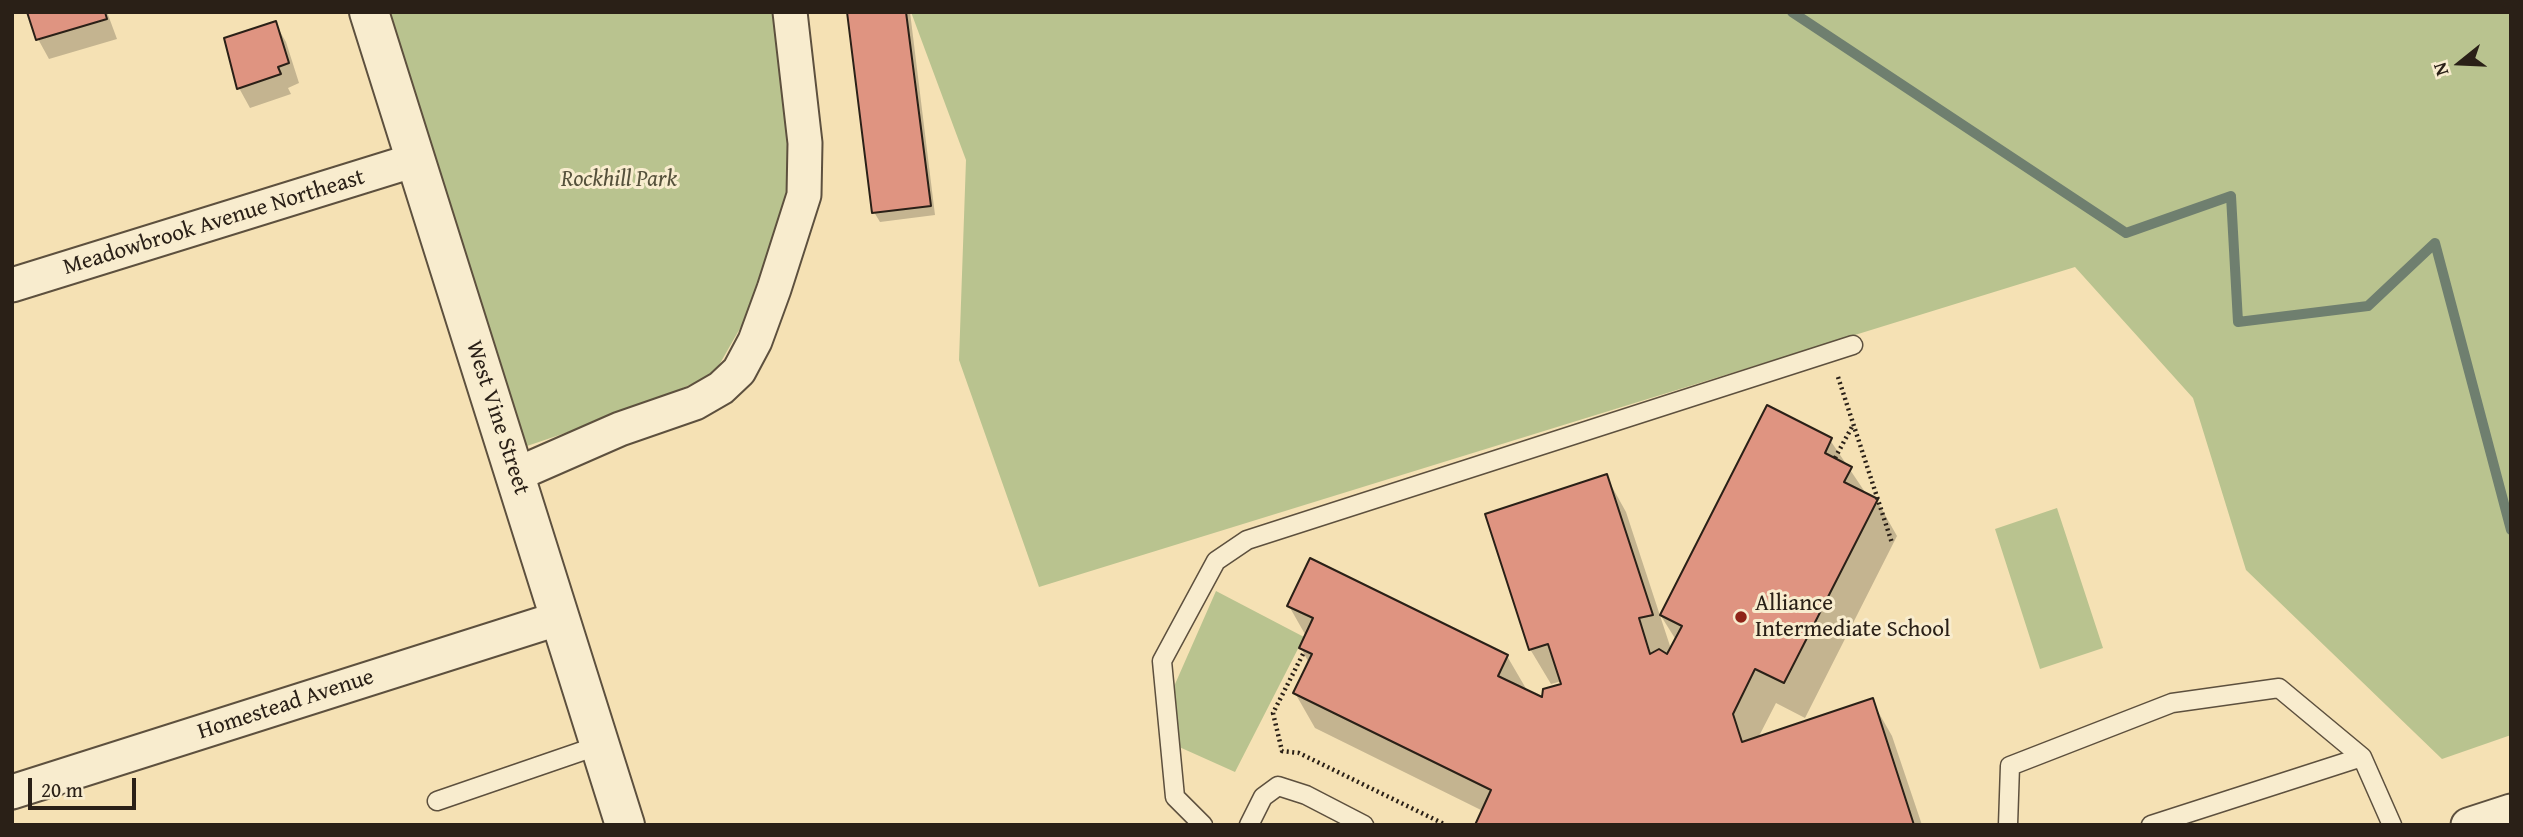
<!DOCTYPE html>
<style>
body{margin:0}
#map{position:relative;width:2523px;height:837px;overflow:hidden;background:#f5e1b4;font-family:"Gentium Book Plus",serif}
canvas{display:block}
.frame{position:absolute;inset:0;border:14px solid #2a2017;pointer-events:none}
.north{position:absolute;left:2425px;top:28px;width:70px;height:70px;-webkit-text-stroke:5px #f8ecce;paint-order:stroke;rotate:252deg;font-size:19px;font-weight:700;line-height:28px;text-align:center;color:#2a2017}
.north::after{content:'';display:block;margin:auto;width:24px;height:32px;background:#2a2017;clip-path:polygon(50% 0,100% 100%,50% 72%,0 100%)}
.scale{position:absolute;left:28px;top:778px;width:108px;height:32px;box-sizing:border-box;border:4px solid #2a2017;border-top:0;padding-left:9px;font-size:21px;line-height:24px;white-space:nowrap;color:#2a2017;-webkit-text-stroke:5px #f8ecce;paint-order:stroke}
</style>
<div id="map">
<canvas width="2523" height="837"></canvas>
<div class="frame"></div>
<div class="north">N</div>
<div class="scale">20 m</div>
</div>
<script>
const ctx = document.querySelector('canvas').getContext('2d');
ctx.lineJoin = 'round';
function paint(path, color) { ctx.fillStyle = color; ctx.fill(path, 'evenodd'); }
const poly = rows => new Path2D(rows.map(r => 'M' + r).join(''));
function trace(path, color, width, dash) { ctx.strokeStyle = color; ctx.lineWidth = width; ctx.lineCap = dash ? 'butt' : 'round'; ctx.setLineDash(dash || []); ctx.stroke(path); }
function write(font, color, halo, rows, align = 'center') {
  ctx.font = font + ' "Gentium Book Plus",serif'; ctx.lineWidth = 6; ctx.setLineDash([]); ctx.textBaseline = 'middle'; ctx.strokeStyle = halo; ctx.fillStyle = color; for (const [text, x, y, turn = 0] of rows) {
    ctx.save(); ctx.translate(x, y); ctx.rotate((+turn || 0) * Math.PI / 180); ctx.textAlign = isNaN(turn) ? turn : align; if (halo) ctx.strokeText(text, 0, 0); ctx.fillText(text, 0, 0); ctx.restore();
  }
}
const green = poly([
 [390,12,775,12,796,153,780,228,751,309,714,374,633,410,527,446],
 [911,12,2511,12,2511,735,2442,759,2246,570,2193,398,2075,267,1039,587,959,360,966,160],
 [2057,508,2103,648,2040,669,1995,529],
 [1216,591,1304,637,1235,772,1177,746,1172,691]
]);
const shadow = poly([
 [29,12,107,12,117,39,49,59,38,39],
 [849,12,910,12,935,215,880,222,874,212],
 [275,23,286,42,299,83,288,88,291,94,250,108,239,88],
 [1768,407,1830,440,1867,495,1877,501,1897,536,1805,718,1776,703,1758,738,1872,701,1892,736,1922,825,1477,825,1483,811,1315,728,1295,693,1309,663,1301,648,1306,636,1289,606,1507,656,1528,692,1543,700,1564,685,1562,681,1551,684,1530,649,1606,476,1626,512,1671,649,1676,640,1661,616]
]);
const stream = poly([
 [1792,12,2126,233,2231,196,2238,322,2368,306,2435,243,2511,530]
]);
const building = poly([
 [27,12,105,12,107,19,36,40,27,12],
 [847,12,906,12,931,206,872,213,847,12],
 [276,21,289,63,278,67,281,74,237,89,224,38,276,21],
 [1767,405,1832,438,1825,453,1852,467,1844,482,1878,499,1784,683,1755,669,1733,714,1742,742,1873,698,1914,825,1475,825,1491,790,1293,693,1312,654,1299,648,1313,618,1287,606,1310,558,1508,655,1498,676,1542,697,1543,689,1561,684,1548,644,1529,650,1485,514,1607,474,1653,615,1639,618,1650,654,1659,649,1667,654,1682,626,1660,615,1767,405]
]);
const path = poly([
 [1838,377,1892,543],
 [1835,458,1853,425],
 [1303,654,1273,713,1282,751,1299,753,1446,825]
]);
const service = poly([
 [437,801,600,745],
 [1203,825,1175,797,1162,661,1216,561,1247,540,1853,345],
 [1249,825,1263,797,1278,786,1306,795,1364,825],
 [2008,825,2010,766,2172,703,2279,688,2362,757,2392,825],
 [2151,825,2362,757]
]);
const minor = poly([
 [12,285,415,160],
 [515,475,620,429,695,403,721,388,739,371,755,341,774,289,804,195,805,143,790,12],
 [12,792,560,618],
 [2468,825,2511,811]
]);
const tertiary = poly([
 [369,12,625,825]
]);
const markers = [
 [1741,617,7,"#8f2418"]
];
const parkNames = [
 ["Rockhill Park",619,180]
];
const streetNames = [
 ["Meadowbrook Avenue Northeast",214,223,-17],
 ["West Vine Street",497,418,72],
 ["Homestead Avenue",286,705,-18]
];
const poiNames = [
 ["Alliance",1755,604],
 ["Intermediate School",1755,630]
];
paint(green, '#b9c38f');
paint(shadow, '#0003');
trace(stream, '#6f7f6f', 10);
paint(building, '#df9481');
trace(building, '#2a2017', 2);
trace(service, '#5d503e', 21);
trace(minor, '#5d503e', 37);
trace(tertiary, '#5d503e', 42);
trace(path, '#2a2017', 4.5, [2, 3.5]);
trace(service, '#f8ecce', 18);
trace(minor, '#f8ecce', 33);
trace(tertiary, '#f8ecce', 38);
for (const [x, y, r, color] of markers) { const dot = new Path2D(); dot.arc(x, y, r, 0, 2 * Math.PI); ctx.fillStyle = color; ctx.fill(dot); trace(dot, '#f8ecce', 2.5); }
write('italic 23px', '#55513b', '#f8ecce', parkNames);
write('23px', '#2a2017', '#f8ecce', streetNames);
write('23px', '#2a2017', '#f8ecce', poiNames, 'left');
</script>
